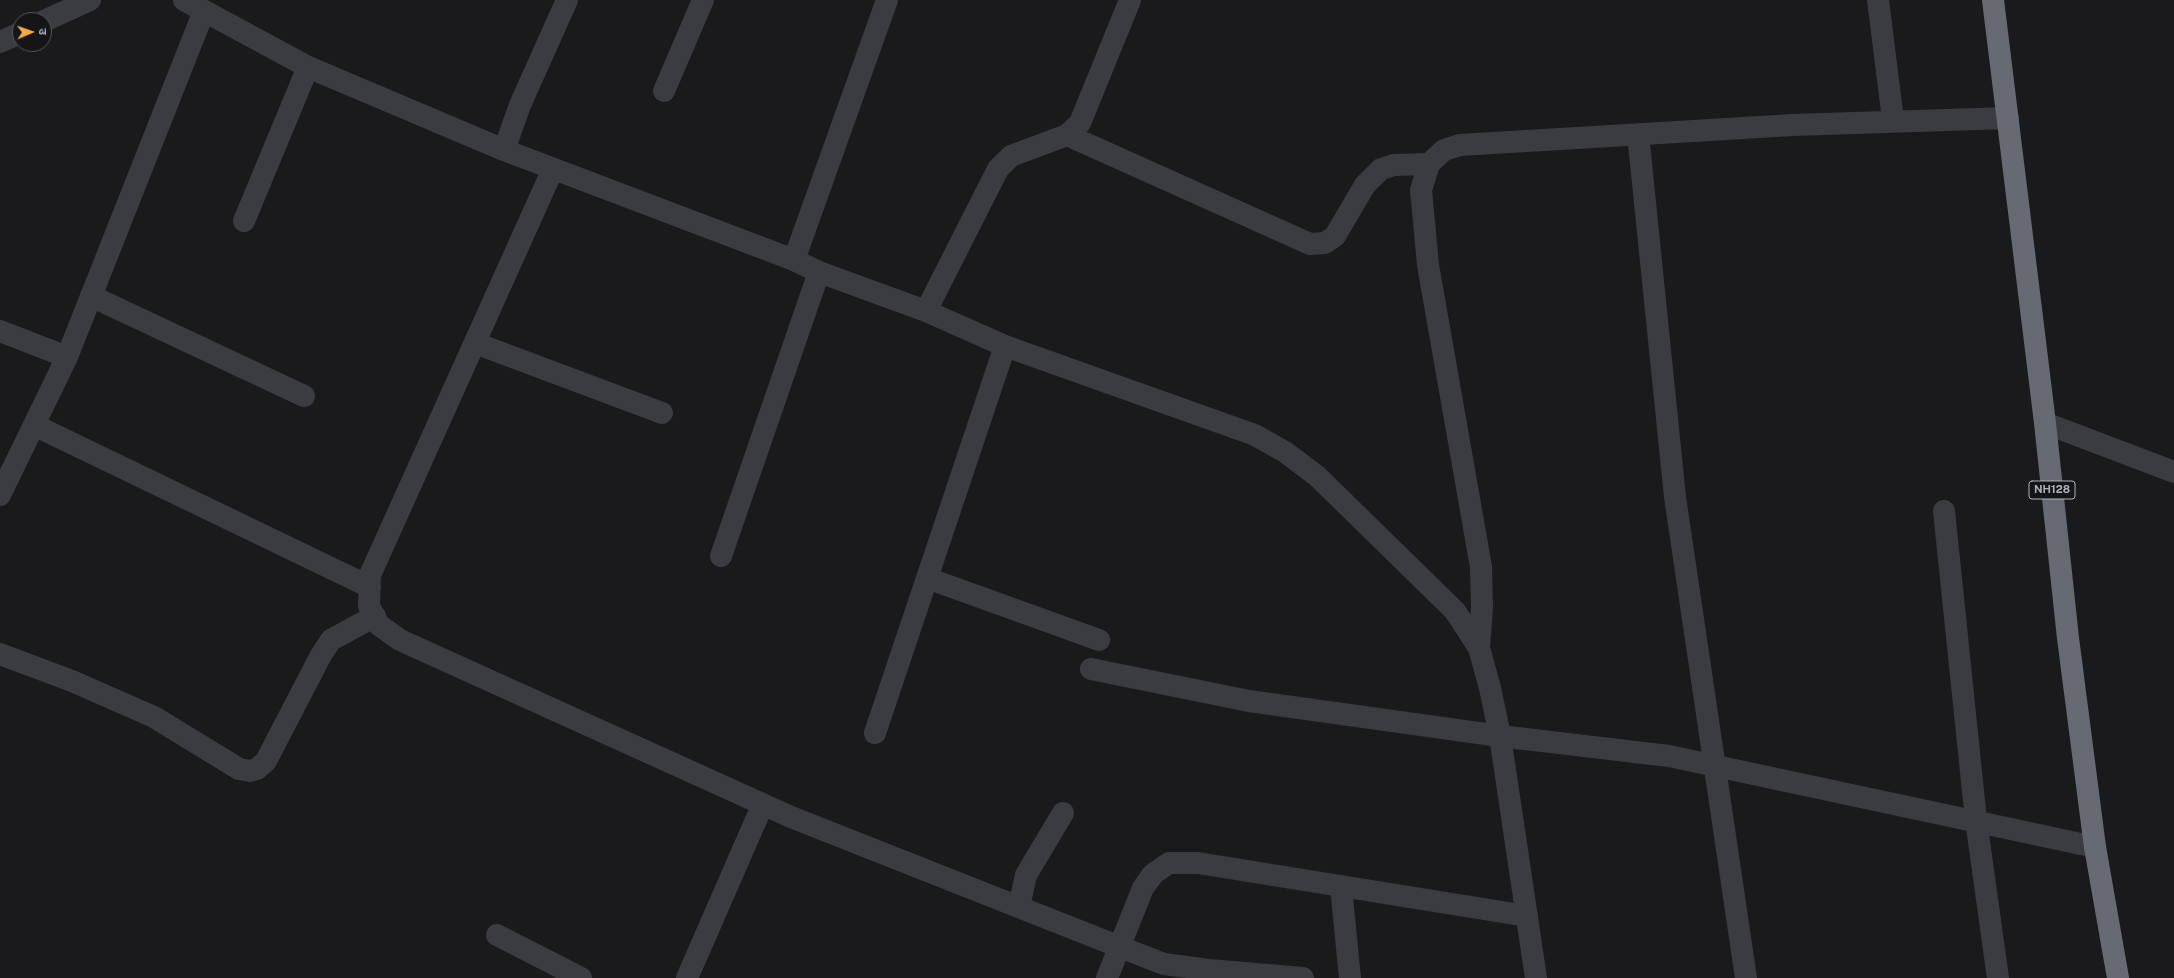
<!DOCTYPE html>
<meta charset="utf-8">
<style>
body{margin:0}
#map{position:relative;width:2174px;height:978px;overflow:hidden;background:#1a1a1c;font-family:"Public Sans","Noto Sans Devanagari",sans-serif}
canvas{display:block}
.north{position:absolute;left:12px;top:12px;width:40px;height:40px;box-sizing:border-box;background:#151517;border:1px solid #515459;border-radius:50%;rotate:88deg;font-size:11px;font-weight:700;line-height:16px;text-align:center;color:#acb2bc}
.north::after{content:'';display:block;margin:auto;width:14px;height:18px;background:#f7ae37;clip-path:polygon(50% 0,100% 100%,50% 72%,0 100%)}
</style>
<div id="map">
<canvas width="2174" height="978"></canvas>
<div class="north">उ</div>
</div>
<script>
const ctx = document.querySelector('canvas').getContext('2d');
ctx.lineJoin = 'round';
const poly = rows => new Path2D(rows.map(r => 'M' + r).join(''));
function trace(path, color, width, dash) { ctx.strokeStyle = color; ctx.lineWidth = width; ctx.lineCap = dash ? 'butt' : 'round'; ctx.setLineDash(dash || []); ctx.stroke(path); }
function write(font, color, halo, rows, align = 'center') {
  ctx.font = font + ' "Public Sans",sans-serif'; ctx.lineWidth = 4; ctx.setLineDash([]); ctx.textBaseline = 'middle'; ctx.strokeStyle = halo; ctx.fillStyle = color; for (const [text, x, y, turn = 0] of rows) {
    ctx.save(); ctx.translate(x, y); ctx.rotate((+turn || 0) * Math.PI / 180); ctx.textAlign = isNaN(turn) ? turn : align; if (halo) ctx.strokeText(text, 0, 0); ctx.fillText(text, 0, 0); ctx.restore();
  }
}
const minor = poly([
 [184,0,308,67,504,150,794,260,819,272,926,311,1005,346,1255,435,1285,452,1317,476,1455,611,1479,648,1490,688,1500,736,1669,756,2095,847],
 [1878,0,1893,120],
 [44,21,90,0],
 [0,42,20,33],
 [664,91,703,0],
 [1638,134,1675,497,1746,978],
 [1067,135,1310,244,1325,243,1335,236,1365,185,1381,169,1394,165,1429,164],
 [504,150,520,105,567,0],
 [553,169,370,575,369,606,379,625,400,640,791,817,1120,947,1164,964,1209,970,1303,978],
 [244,221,308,67],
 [794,260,887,0],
 [91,296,304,396],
 [926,311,998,169,1011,156,1067,135,1080,123,1130,0],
 [0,331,67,357],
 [475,343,662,413],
 [2045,423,2174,472],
 [34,425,370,587],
 [0,495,67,357,204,11],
 [1944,511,1976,820,1998,978],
 [721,556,819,272],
 [927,578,1099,640],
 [1479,648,1482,608,1481,567,1428,265,1421,190,1429,164,1444,150,1460,145,1793,125,2008,118],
 [0,654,72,681,154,717,239,769,250,771,257,769,266,761,321,655,331,640,375,616],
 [1091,669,1249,701,1500,736,1536,978],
 [875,733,1005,346],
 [1341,887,1350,978],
 [1019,907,1026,875,1063,813],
 [497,935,581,978],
 [687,978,763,804],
 [1107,978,1143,888,1153,874,1169,863,1198,863,1527,916]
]);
const highway = poly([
 [1993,0,2045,423,2068,638,2095,847,2118,978]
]);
const shields = [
 [2052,490,46]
];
const shieldNames = [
 ["NH128",2052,490]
];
trace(minor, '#3b3c41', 22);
trace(highway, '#666a72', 22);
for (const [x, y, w] of shields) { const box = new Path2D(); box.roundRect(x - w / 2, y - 9, w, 18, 3); ctx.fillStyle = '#151517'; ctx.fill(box); trace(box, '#acb2bc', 1); }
write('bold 11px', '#acb2bc', null, shieldNames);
</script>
